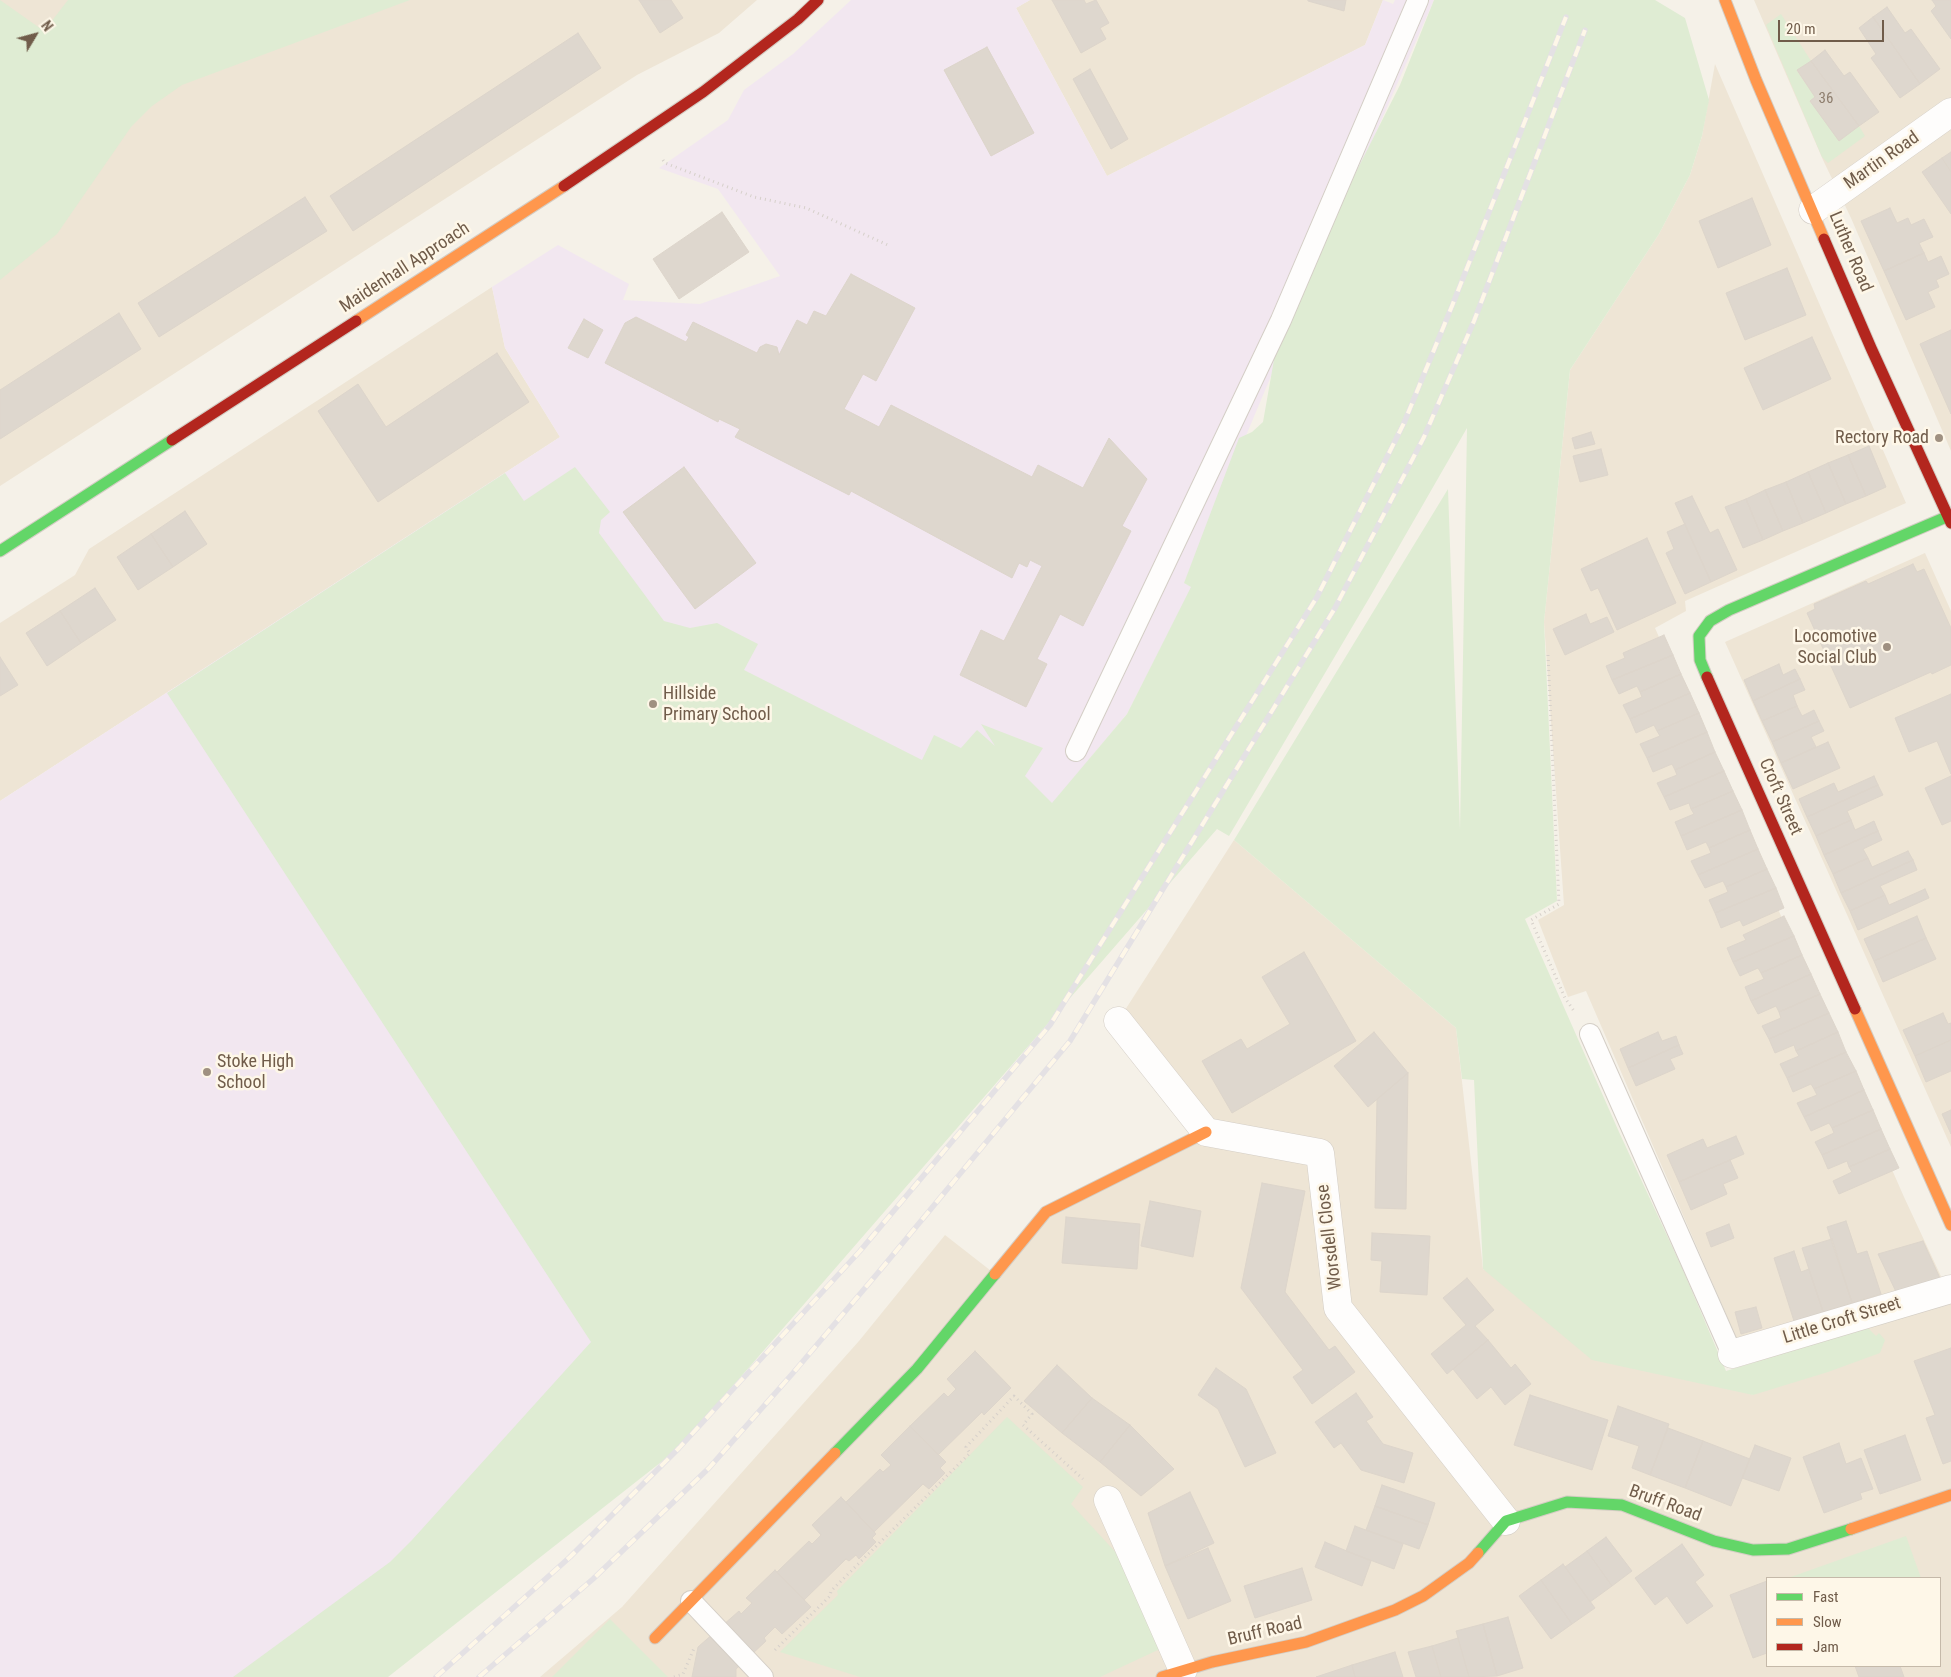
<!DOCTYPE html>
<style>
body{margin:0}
#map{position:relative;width:1951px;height:1677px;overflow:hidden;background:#f5f1e8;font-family:"Roboto Condensed",sans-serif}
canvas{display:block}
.legend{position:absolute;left:1766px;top:1577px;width:175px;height:90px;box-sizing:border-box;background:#fef7e8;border:1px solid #c5b9a9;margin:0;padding:6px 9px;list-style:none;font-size:15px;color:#705c4a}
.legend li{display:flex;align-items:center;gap:10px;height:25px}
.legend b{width:25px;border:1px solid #c5b9a9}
.north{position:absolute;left:10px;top:10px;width:50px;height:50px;-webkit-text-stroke:4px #fef7e8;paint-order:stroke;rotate:53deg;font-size:14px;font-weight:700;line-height:20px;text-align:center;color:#705c4a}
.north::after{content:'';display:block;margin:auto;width:18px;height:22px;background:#705c4a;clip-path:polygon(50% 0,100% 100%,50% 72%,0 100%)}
.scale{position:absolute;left:1778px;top:20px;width:106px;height:22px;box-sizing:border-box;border:2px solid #705c4a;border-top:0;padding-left:6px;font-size:15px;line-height:18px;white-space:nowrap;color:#705c4a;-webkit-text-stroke:4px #fef7e8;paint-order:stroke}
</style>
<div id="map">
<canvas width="1951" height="1677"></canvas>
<ul class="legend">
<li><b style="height:6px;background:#63d668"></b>Fast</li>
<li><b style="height:6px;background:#ff974d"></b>Slow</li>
<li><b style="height:6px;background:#b3261e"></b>Jam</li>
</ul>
<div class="north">N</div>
<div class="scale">20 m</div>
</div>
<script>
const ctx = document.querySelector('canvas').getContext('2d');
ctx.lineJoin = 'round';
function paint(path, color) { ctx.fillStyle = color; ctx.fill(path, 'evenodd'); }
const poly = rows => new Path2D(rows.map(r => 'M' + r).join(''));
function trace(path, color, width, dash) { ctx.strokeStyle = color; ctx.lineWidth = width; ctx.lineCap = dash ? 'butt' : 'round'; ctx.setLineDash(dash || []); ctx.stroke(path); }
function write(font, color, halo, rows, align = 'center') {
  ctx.font = font + ' "Roboto Condensed",sans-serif'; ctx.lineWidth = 5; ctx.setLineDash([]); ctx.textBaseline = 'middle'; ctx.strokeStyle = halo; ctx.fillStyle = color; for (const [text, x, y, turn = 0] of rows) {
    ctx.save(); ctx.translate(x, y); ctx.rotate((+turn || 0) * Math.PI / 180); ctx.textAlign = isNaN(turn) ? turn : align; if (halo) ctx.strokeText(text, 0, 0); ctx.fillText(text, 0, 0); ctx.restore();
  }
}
const residential = poly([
 [0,0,757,0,719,33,637,75,0,486],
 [1030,0,1383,0,1365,45,1107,176,1016,8],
 [1754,0,1951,0,1951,451,1851,218,1823,160],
 [1715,64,1906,503,1685,601,1686,611,1655,628,1904,1197,1946,1287,1951,1285,1951,1677,540,1677,622,1607,859,1341,945,1235,995,1274,1046,1212,1206,1132,1118,1021,1234,840,1456,1028,1483,1269,1753,1395,1758,1364,1738,1342,1586,991,1568,997,1538,920,1564,905,1544,622,1570,370,1659,234,1690,175,1702,136],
 [1767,1578,1940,1578,1940,1666,1767,1666],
 [492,287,505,348,560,437,0,801,0,623,75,575,89,549],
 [1925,553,1951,611,1951,1147,1725,642]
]);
const education = poly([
 [851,0,1030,0,1016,8,1107,176,1365,45,1383,0,1393,4,1395,0,1434,0,1314,274,1184,583,1192,587,1127,714,329,1677,0,1677,0,801,560,437,505,348,492,287,558,245,629,284,623,300,700,304,780,276,718,189,659,168,728,120,744,90,793,54]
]);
const green = poly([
 [0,0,44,31,68,0,410,0,182,85,152,106,131,127,57,234,0,280],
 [1434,0,1655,0,1685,18,1709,100,1702,136,1690,175,1659,234,1570,370,1544,622,1557,901,1525,919,1619,1132,1683,1270,1726,1371,1868,1328,1876,1336,1879,1333,1885,1340,1880,1353,1828,1372,1753,1395,1592,1360,1483,1269,1474,1080,1462,1079,1456,1028,1234,840,1448,489,1460,830,1467,428,1371,595,1229,836,1217,829,679,1448,388,1677,233,1677,390,1562,412,1540,591,1342,167,693,505,473,524,501,575,467,610,512,601,520,599,533,664,621,690,628,717,623,758,644,744,670,922,760,934,735,961,748,977,730,995,746,981,724,1043,748,1025,776,1052,803,1127,714,1191,587,1184,583,1239,438,1252,432,1263,422,1281,320,1400,85],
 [1781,14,1811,61,1797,71,1815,97,1810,101,1839,140,1859,126,1865,136,1828,163,1822,157,1766,25],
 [1007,1417,1083,1487,1071,1504,1120,1557,1160,1649,1100,1677,860,1677,780,1652,838,1595,837,1591],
 [1906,1536,1921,1578,1788,1578],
 [610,1619,668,1677,552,1677]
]);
const building = poly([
 [639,0,671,0,683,18,660,33,639,0],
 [1052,0,1084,0,1086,4,1096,0,1109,23,1100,28,1106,39,1081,53,1052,0],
 [1308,0,1346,0,1344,11,1308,1,1308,0],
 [1932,0,1951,0,1951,39,1931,11,1936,6,1932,0],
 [1887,7,1905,33,1911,29,1940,69,1920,84,1873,17,1887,7],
 [1873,17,1920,84,1900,98,1871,58,1876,54,1859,28,1873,17],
 [578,33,601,68,353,231,330,196,578,33],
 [987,47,1034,133,991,156,944,70,987,47],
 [1825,50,1844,76,1850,72,1879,112,1859,126,1811,61,1825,50],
 [1811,61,1859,126,1839,141,1810,101,1815,97,1797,70,1811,61],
 [1090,69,1128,139,1111,149,1073,79,1090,69],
 [1951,152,1951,172,1942,158,1951,152],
 [1942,158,1951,172,1951,214,1922,172,1942,158],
 [305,197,327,231,159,337,138,303,305,197],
 [1752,198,1771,245,1718,268,1699,221,1752,198],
 [1890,208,1897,223,1908,218,1911,225,1924,219,1933,237,1919,243,1924,253,1884,271,1861,221,1890,208],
 [722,212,749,252,679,299,653,259,722,212],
 [1924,253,1928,262,1941,256,1949,274,1936,280,1939,287,1928,292,1935,307,1906,320,1884,271,1924,253],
 [1787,268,1806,315,1745,340,1726,293,1787,268],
 [851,274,915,308,876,381,863,374,844,409,879,427,891,405,1032,477,1038,465,1083,488,1109,438,1147,479,1122,526,1131,531,1083,626,1060,614,1037,659,1047,664,1026,707,960,675,981,630,1004,641,1042,566,1030,560,1027,567,1019,563,1012,578,851,491,849,495,735,437,740,429,719,419,718,422,605,363,625,323,636,317,686,342,689,337,686,335,693,322,757,353,760,347,766,344,777,347,779,355,797,320,807,325,814,311,826,316,851,274],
 [119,313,141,349,0,439,0,390,119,313],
 [584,319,603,330,588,358,568,348,584,319],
 [1951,330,1951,414,1920,344,1951,330],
 [1812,337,1831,379,1763,410,1744,368,1812,337],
 [497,353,529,402,378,502,318,411,358,384,386,427,497,353],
 [1591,432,1595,444,1575,449,1572,438,1591,432],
 [1869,446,1886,487,1866,496,1848,455,1869,446],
 [1601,449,1608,475,1580,482,1573,456,1601,449],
 [1848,455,1866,496,1846,504,1828,463,1848,455],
 [1828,463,1846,504,1826,513,1808,472,1828,463],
 [684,467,756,563,695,609,623,512,684,467],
 [1808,472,1826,513,1803,523,1786,482,1808,472],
 [1786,482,1803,523,1783,531,1765,490,1786,482],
 [1765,490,1783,531,1763,540,1746,499,1765,490],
 [1692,496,1710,533,1718,529,1737,570,1711,582,1675,503,1692,496],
 [1746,499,1763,540,1743,548,1725,507,1746,499],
 [185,511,207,544,173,567,151,534,185,511],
 [1685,524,1711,582,1685,594,1666,553,1674,549,1667,532,1685,524],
 [151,534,173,567,138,590,117,557,151,534],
 [1647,538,1676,603,1617,630,1598,588,1591,591,1581,569,1647,538],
 [1913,564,1917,572,1924,569,1951,628,1951,665,1932,674,1931,672,1850,708,1807,613,1815,609,1814,604,1866,581,1868,584,1913,564],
 [95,588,116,620,81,643,60,611,95,588],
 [60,611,81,643,47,666,26,633,60,611],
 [1586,614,1590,624,1607,617,1614,632,1565,655,1553,629,1586,614],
 [1664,635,1673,655,1612,680,1606,666,1625,658,1623,653,1664,635],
 [1673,655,1681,674,1640,692,1637,686,1619,694,1612,680,1673,655],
 [0,657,18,685,0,696,0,657],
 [1779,664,1783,675,1795,669,1800,679,1753,701,1744,680,1779,664],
 [1681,674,1690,693,1630,719,1623,705,1642,697,1640,692,1681,674],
 [1800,679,1805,690,1793,695,1797,706,1762,721,1753,701,1800,679],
 [1690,693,1699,713,1657,731,1654,725,1636,733,1630,719,1690,693],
 [1951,694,1951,774,1937,741,1909,752,1895,718,1951,694],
 [1797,706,1802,716,1814,710,1819,721,1772,742,1762,721,1797,706],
 [1699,713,1707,732,1647,758,1640,744,1660,736,1657,731,1699,713],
 [1819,721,1824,731,1811,737,1816,747,1781,763,1772,742,1819,721],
 [1707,732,1715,752,1675,770,1672,764,1653,772,1647,758,1707,732],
 [1828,742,1840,768,1793,789,1781,763,1828,742],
 [1715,752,1724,771,1664,797,1657,783,1677,775,1675,770,1715,752],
 [1724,771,1733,791,1691,809,1689,803,1670,810,1664,797,1724,771],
 [1874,776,1878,785,1807,817,1799,799,1834,783,1838,792,1874,776],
 [1951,776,1951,821,1942,825,1925,788,1951,776],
 [1878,785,1883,795,1847,811,1851,820,1816,836,1807,817,1878,785],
 [1733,791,1742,810,1681,836,1675,822,1694,814,1691,809,1733,791],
 [1742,810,1750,830,1709,848,1706,842,1687,850,1681,836,1742,810],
 [1851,820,1855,830,1874,821,1878,831,1824,855,1816,836,1851,820],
 [1750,830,1758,849,1698,875,1691,861,1711,853,1709,848,1750,830],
 [1878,831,1882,840,1863,849,1868,858,1833,874,1824,855,1878,831],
 [1758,849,1767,869,1726,887,1723,881,1705,888,1698,875,1758,849],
 [1908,851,1913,860,1841,893,1833,874,1868,858,1872,867,1908,851],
 [1913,860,1917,870,1880,886,1885,895,1850,911,1841,893,1913,860],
 [1767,869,1776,888,1715,913,1709,900,1728,892,1726,887,1767,869],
 [1776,888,1784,908,1743,926,1740,920,1721,928,1715,913,1776,888],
 [1925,889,1929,898,1858,930,1850,911,1885,895,1889,905,1925,889],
 [1784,916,1794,936,1733,962,1727,948,1746,940,1743,935,1784,916],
 [1917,916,1926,938,1874,961,1864,939,1917,916],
 [1794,936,1802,955,1761,973,1758,968,1740,976,1733,962,1794,936],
 [1926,938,1936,959,1883,982,1874,961,1926,938],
 [1304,952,1356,1041,1232,1113,1202,1061,1241,1039,1247,1049,1290,1024,1262,977,1304,952],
 [1802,955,1811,974,1751,1001,1745,987,1764,979,1761,973,1802,955],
 [1811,974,1820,994,1779,1012,1776,1006,1758,1014,1751,1001,1811,974],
 [1820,994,1829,1013,1769,1039,1762,1026,1781,1018,1779,1012,1820,994],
 [1829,1013,1838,1032,1796,1051,1794,1045,1775,1053,1769,1039,1829,1013],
 [1943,1013,1948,1024,1951,1023,1951,1040,1915,1056,1903,1030,1943,1013],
 [1374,1032,1408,1073,1368,1107,1334,1066,1374,1032],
 [1658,1032,1662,1041,1676,1036,1679,1045,1628,1068,1620,1049,1658,1032],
 [1838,1032,1846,1052,1787,1078,1780,1064,1799,1056,1796,1051,1838,1032],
 [1951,1040,1951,1071,1926,1082,1915,1056,1951,1040],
 [1679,1045,1683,1054,1670,1059,1675,1069,1636,1086,1628,1068,1679,1045],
 [1846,1052,1856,1071,1814,1089,1811,1084,1793,1092,1787,1078,1846,1052],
 [1856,1071,1864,1090,1804,1117,1797,1103,1817,1095,1814,1089,1856,1071],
 [1408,1073,1406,1209,1375,1208,1377,1099,1408,1073],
 [1864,1090,1873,1110,1832,1128,1829,1123,1811,1131,1804,1117,1864,1090],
 [1873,1110,1881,1129,1822,1155,1815,1142,1834,1133,1832,1128,1873,1110],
 [1951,1110,1951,1134,1942,1114,1951,1110],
 [1881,1129,1890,1149,1849,1167,1847,1161,1828,1169,1822,1155,1881,1129],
 [1736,1136,1744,1154,1679,1182,1667,1155,1703,1139,1707,1148,1736,1136],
 [1890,1149,1899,1168,1839,1194,1833,1181,1852,1172,1849,1167,1890,1149],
 [1730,1160,1738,1178,1723,1184,1727,1194,1691,1210,1679,1182,1730,1160],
 [1262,1183,1305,1191,1285,1292,1329,1350,1335,1346,1355,1372,1312,1404,1293,1377,1303,1370,1241,1288,1262,1183],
 [1150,1201,1201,1211,1193,1257,1141,1246,1150,1201],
 [1066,1217,1140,1224,1137,1269,1062,1263,1066,1217],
 [1846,1221,1857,1254,1867,1251,1881,1294,1852,1303,1827,1227,1846,1221],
 [1729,1224,1734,1238,1711,1247,1706,1233,1729,1224],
 [1372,1233,1430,1236,1427,1295,1380,1292,1382,1261,1371,1260,1372,1233],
 [1832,1239,1852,1303,1823,1312,1802,1248,1832,1239],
 [1923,1241,1944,1287,1899,1298,1878,1254,1923,1241],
 [1794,1251,1801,1272,1809,1269,1823,1312,1794,1321,1774,1258,1794,1251],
 [1467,1278,1494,1310,1475,1326,1488,1340,1447,1374,1431,1354,1466,1325,1443,1298,1467,1278],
 [1756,1307,1762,1328,1741,1334,1735,1312,1756,1307],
 [1488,1340,1511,1368,1515,1364,1531,1384,1505,1405,1491,1387,1477,1399,1453,1369,1488,1340],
 [1951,1348,1951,1461,1943,1464,1926,1418,1935,1415,1914,1361,1951,1348],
 [975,1351,1011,1388,984,1415,982,1412,938,1455,910,1426,944,1393,948,1397,956,1389,947,1379,975,1351],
 [1057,1365,1092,1398,1062,1433,1024,1401,1057,1365],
 [1216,1368,1246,1389,1276,1453,1245,1467,1218,1409,1198,1395,1216,1368],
 [1356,1393,1373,1417,1366,1421,1383,1444,1413,1453,1404,1483,1361,1470,1341,1443,1334,1448,1315,1422,1356,1393],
 [1530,1395,1608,1420,1592,1470,1514,1445,1530,1395],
 [1092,1398,1130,1425,1100,1462,1062,1433,1092,1398],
 [1618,1406,1669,1424,1650,1475,1632,1468,1639,1446,1608,1436,1618,1406],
 [1130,1425,1174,1469,1141,1496,1100,1462,1130,1425],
 [910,1426,946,1462,940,1468,945,1473,929,1489,923,1484,874,1532,846,1502,880,1469,883,1472,891,1465,881,1455,910,1426],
 [1668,1428,1703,1441,1685,1488,1650,1475,1668,1428],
 [1905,1435,1921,1480,1880,1494,1864,1450,1905,1435],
 [1703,1441,1750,1459,1731,1506,1685,1488,1703,1441],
 [1839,1443,1846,1464,1861,1458,1873,1489,1860,1493,1862,1499,1824,1513,1803,1457,1839,1443],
 [1755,1445,1791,1458,1779,1491,1742,1478,1755,1445],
 [1382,1485,1435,1503,1428,1525,1375,1506,1382,1485],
 [1190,1492,1214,1543,1165,1566,1148,1513,1190,1492],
 [841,1497,876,1534,872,1538,876,1542,859,1559,856,1555,849,1561,846,1559,804,1600,777,1572,809,1541,812,1544,821,1535,812,1525,841,1497],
 [1375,1506,1428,1525,1419,1549,1366,1530,1375,1506],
 [1355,1526,1403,1544,1394,1569,1346,1551,1355,1526],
 [1606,1537,1632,1571,1612,1586,1587,1551,1606,1537],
 [1325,1542,1371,1561,1362,1586,1315,1567,1325,1542],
 [1682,1544,1704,1575,1695,1582,1713,1606,1687,1624,1667,1596,1655,1605,1635,1578,1682,1544],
 [1208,1548,1231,1601,1188,1619,1165,1566,1208,1548],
 [1587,1551,1612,1586,1590,1602,1565,1567,1587,1551],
 [1563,1564,1595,1608,1572,1624,1541,1580,1563,1564],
 [1302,1568,1312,1600,1255,1618,1244,1586,1302,1568],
 [775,1570,811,1607,782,1634,775,1627,764,1638,766,1641,736,1669,736,1677,692,1677,698,1647,739,1611,741,1614,752,1603,746,1598,775,1570],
 [1541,1580,1572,1624,1551,1639,1519,1596,1541,1580],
 [1767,1581,1767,1653,1753,1658,1730,1595,1767,1581],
 [1508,1617,1523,1668,1497,1676,1483,1624,1508,1617],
 [1483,1624,1497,1676,1469,1677,1456,1631,1483,1624],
 [1458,1638,1469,1677,1441,1677,1432,1646,1458,1638],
 [1432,1646,1441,1677,1416,1677,1408,1652,1432,1646],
 [1395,1652,1403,1677,1355,1677,1352,1665,1395,1652],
 [1352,1665,1355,1677,1316,1677,1352,1665],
 [1855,1666,1900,1666,1904,1677,1859,1677,1855,1666]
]);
const path = poly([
 [663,160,665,163,754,197,806,208,890,246],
 [1548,655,1559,904,1531,920,1565,998,1574,1011],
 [775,1650,830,1596,831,1591,970,1453,966,1447,1014,1396,1032,1414,1023,1425,1083,1479],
 [674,1677,683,1674,695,1646]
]);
const lane = poly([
 [1076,751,1281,320,1418,0],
 [1590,1034,1732,1354],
 [691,1601,763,1677]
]);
const street = poly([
 [1813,210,1951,112],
 [1118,1021,1206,1132,1320,1153,1338,1308,1506,1521],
 [1732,1354,1951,1289],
 [1108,1500,1183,1670]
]);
const fast = poly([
 [0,551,172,440],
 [1707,677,1700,660,1699,636,1710,621,1729,610,1951,515],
 [835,1453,917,1369,995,1274],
 [1478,1553,1506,1521,1567,1502,1622,1505,1714,1541,1753,1550,1788,1549,1851,1529]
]);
const slow = poly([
 [1725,0,1756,80,1824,239],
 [356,321,564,186],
 [1855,1009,1951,1225],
 [995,1274,1046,1212,1206,1132],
 [1851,1529,1951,1495],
 [655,1638,835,1453],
 [1162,1677,1212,1662,1306,1642,1395,1610,1423,1596,1469,1563,1478,1553]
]);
const jam = poly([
 [564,186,703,92,798,19,818,0],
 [1824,239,1871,348,1951,523],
 [172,440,356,321],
 [1707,677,1855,1009]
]);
const rail = poly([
 [436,1677,570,1557,679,1448,860,1251,1050,1025,1317,597,1404,423,1452,306,1566,17],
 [479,1677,593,1579,709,1468,793,1373,882,1268,1070,1041,1335,608,1424,437,1474,321,1585,30]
]);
const markers = [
 [1939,438,5,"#9f9081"],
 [1887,647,5,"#9f9081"],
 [653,704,5,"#9f9081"],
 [207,1072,5,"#9f9081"]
];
const numberNames = [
 ["36",1826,99]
];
const streetNames = [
 ["Martin Road",1882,161,-35],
 ["Luther Road",1850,252,67],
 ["Maidenhall Approach",405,268,-33],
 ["Croft Street",1780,797,66],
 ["Worsdell Close",1330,1237,-97],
 ["Little Croft Street",1842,1321,-17],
 ["Bruff Road",1665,1504,20],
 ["Bruff Road",1265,1632,-13]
];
const poiNames = [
 ["Rectory Road",1929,438],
 ["Locomotive",1877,637],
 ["Social Club",1877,658],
 ["Hillside",663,694,"left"],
 ["Primary School",663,715,"left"],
 ["Stoke High",217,1062,"left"],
 ["School",217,1083,"left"]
];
paint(residential, '#eee5d5');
paint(education, '#f2e7f0');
paint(green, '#dfecd3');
paint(building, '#ded7ce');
trace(building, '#ddd5cb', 1);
trace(lane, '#d4cec6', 22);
trace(street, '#d4cec6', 29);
trace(fast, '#d4cdc4', 13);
trace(slow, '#d4cdc4', 13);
trace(jam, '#d4cdc4', 13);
trace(path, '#d6d0ca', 3, [1, 4]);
trace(lane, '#fefdfc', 20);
trace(street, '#fefdfc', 28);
trace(fast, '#63d668', 11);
trace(slow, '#ff974d', 11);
trace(jam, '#b3261e', 11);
trace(rail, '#e4e1e4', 5.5);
trace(rail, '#fef7e8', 4, [11]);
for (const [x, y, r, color] of markers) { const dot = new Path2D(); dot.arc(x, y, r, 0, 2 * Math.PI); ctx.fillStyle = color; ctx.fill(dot); trace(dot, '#fef7e8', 2); }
write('15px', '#8e7e6e', null, numberNames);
write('18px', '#705c4a', '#fef7e8', streetNames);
write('18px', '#705c4a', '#fef7e8', poiNames, 'right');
</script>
